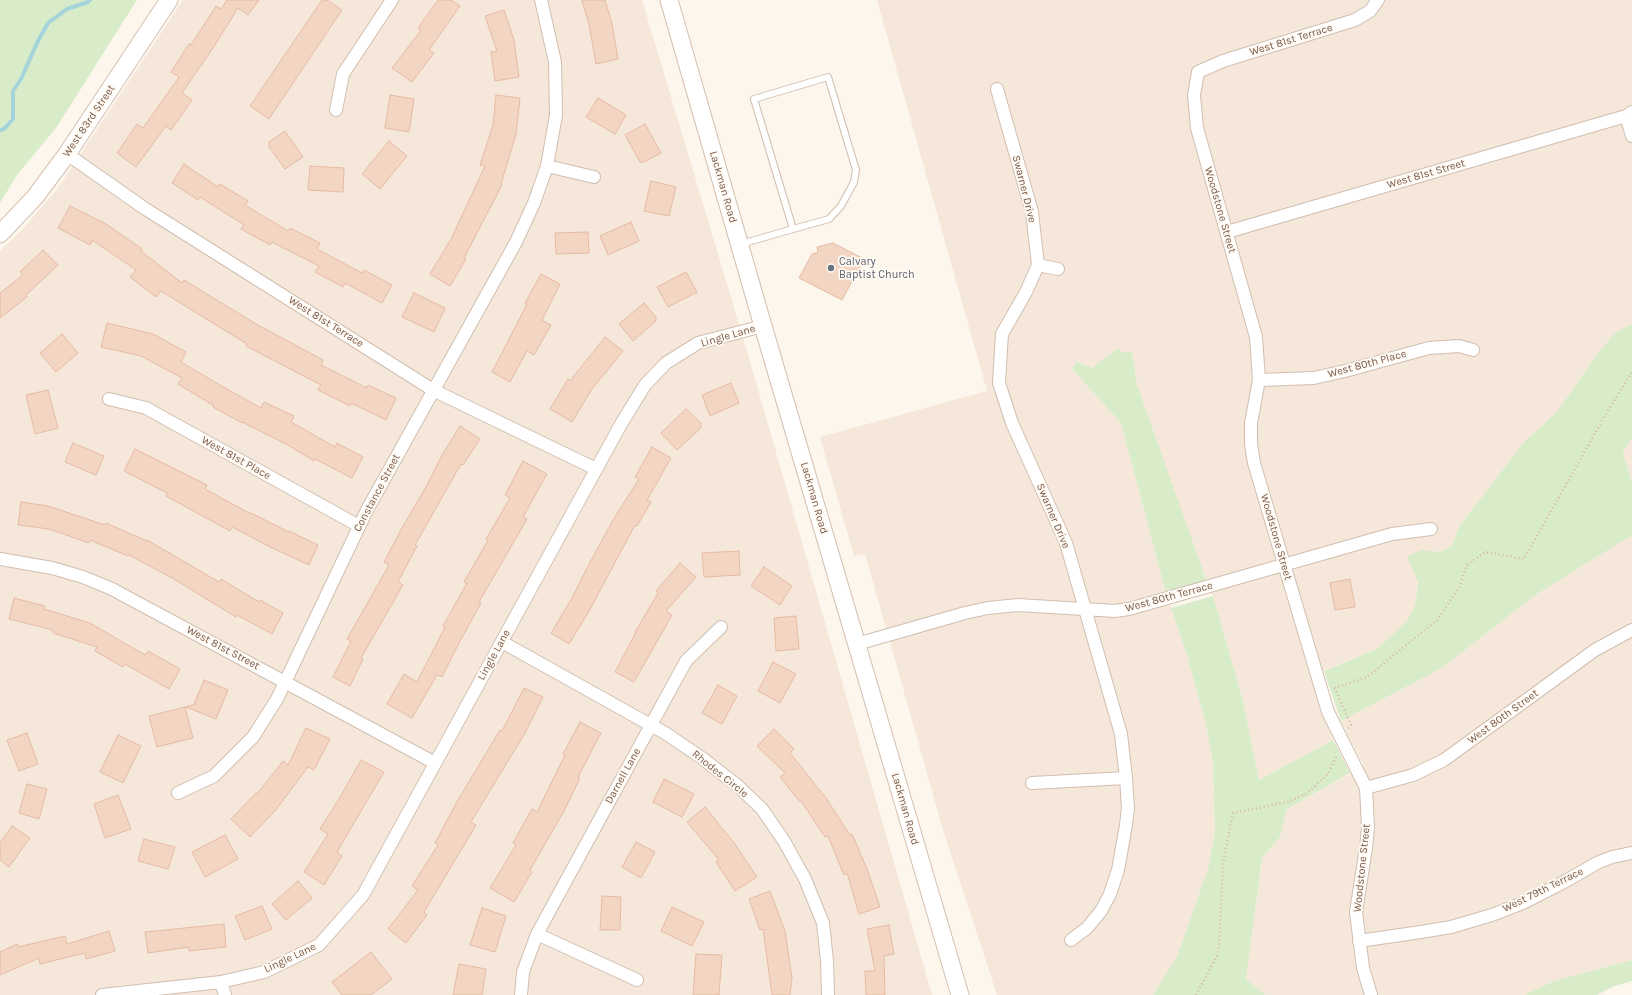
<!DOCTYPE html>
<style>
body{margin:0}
canvas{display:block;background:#fdf6ec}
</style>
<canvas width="1632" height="995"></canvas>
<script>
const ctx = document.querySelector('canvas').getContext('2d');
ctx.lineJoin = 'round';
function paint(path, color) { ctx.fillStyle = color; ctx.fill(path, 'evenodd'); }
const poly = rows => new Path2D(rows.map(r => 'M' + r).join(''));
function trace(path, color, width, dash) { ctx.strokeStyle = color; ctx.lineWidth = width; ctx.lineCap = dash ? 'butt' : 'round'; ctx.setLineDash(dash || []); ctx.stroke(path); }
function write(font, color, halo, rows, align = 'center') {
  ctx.font = font + ' Karla,sans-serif'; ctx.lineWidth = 3.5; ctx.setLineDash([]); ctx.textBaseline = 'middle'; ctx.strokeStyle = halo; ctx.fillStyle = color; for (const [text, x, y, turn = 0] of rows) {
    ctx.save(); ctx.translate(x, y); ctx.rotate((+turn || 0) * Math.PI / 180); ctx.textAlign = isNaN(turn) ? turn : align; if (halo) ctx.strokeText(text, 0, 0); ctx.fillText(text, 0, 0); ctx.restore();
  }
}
const residential = poly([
 [183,0,642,0,747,351,932,995,0,995,0,251,22,230,58,188],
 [877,0,1632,0,1632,483,1596,356,1556,413,1524,442,1458,528,1453,545,1439,552,1421,550,1415,605,1407,621,1377,649,1310,676,1323,716,1333,740,1259,780,1243,701,1213,596,1190,537,1137,385,1132,351,1123,353,1118,348,1092,368,1077,362,1072,369,1121,423,1166,593,1187,655,1206,725,1213,764,1215,832,1208,869,1177,958,1153,995,997,995,943,830,865,554,854,556,820,437,987,391],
 [1632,535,1632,960,1554,981,1524,995,1265,995,1246,979,1262,858,1280,837,1287,809,1364,766,1341,721,1442,668,1534,596]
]);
const green = poly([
 [0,0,137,0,56,128,17,175,0,203],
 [1632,324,1632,438,1623,452,1632,483,1632,535,1534,596,1442,668,1341,721,1324,671,1377,649,1407,621,1415,605,1418,582,1407,557,1421,550,1440,552,1453,545,1458,528,1524,442,1556,413,1596,356,1614,334],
 [1118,348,1123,353,1132,351,1137,385,1207,582,1166,593,1121,423,1072,369,1077,362,1092,368],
 [1213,596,1243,701,1259,780,1333,740,1350,773,1287,809,1280,837,1262,858,1246,979,1265,995,1153,995,1177,957,1208,869,1215,832,1213,764,1206,725,1187,655,1171,608],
 [1632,960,1632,981,1612,987,1597,995,1524,995,1554,981]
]);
const stream = poly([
 [0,130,4,129,13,119,13,91,21,79,37,43,48,23,67,9,88,2,90,0]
]);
const building = poly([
 [227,0,259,0,248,15,238,8,215,45,182,93,192,100,171,130,166,126,136,167,117,153,137,124,143,128,179,77,171,72,189,44,191,45,216,6,221,9,227,0],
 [322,0,327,0,342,10,269,119,250,106,322,0],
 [438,0,451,0,460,6,429,50,434,53,412,82,392,68,421,30,418,28,438,0],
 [582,0,605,0,612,24,618,59,596,64,589,24,582,0],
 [504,10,514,40,519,77,495,81,491,52,497,51,485,16,504,10],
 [390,95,414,99,409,132,385,128,390,95],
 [496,95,520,98,516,134,501,184,502,185,464,258,466,259,450,286,430,274,451,239,485,166,480,165,493,125,496,95],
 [598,98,626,115,615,134,586,117,598,98],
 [645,124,661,153,644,162,640,162,625,135,645,124],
 [285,131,303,157,285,169,269,147,269,142,285,131],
 [389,141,407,156,380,189,362,174,389,141],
 [184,164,218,187,220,184,248,201,245,205,288,231,290,228,320,243,317,249,362,273,364,270,392,285,382,303,345,283,343,287,315,272,319,266,272,242,270,245,241,229,244,225,200,197,198,200,172,183,184,164],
 [310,166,344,168,343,192,308,190,310,166],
 [651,181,676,187,669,216,644,211,651,181],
 [70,206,106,224,142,249,141,251,182,283,184,280,256,324,323,360,321,365,367,388,368,385,396,398,386,420,351,403,350,406,318,390,321,385,246,346,247,344,161,291,156,297,130,277,136,270,92,240,90,245,58,228,70,206],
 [631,222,639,241,608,255,600,236,631,222],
 [588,232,589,253,556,254,555,233,588,232],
 [833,243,864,259,842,300,799,278,812,254,818,252,817,247,833,243],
 [43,250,58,265,26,295,27,297,0,318,0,293,23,275,20,272,43,250],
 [686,272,697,292,668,307,657,287,686,272],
 [541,274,560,284,542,320,551,325,534,355,527,351,510,382,492,372,527,304,525,303,541,274],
 [414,293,445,308,434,332,402,317,414,293],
 [644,303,656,317,656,321,633,341,619,324,644,303],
 [107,323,153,334,186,352,181,362,225,388,261,408,264,402,294,416,291,422,335,447,337,443,363,457,352,478,315,459,314,461,286,444,242,422,242,423,213,407,214,406,178,384,182,378,141,356,101,347,107,323],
 [62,334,78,353,56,372,40,353,62,334],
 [605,337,623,351,592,389,572,422,550,409,568,379,570,381,605,337],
 [731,383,739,403,710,416,702,395,731,383],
 [48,390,58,428,35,434,26,395,48,390],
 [686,409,701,423,701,428,677,450,661,433,686,409],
 [460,426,480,439,463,465,461,464,415,545,417,546,398,582,403,585,361,658,363,659,350,686,333,677,351,641,347,639,389,565,384,562,402,528,427,485,442,455,460,426],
 [73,443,104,456,96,475,65,462,73,443],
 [652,447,671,458,647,500,651,502,637,526,635,525,588,613,569,644,551,633,572,598,587,568,613,520,639,479,635,477,652,447],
 [135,449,207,485,205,489,251,514,251,513,289,532,289,531,318,545,309,565,270,547,232,527,230,531,166,496,167,493,124,471,135,449],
 [523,461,547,474,523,517,527,519,479,602,481,603,458,645,442,677,437,675,412,718,387,704,404,674,417,682,445,627,443,626,467,583,464,582,488,540,486,539,510,498,505,495,523,461],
 [21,502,48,506,105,525,106,523,147,541,147,540,219,582,221,579,259,602,260,600,283,613,272,634,237,615,236,617,174,579,129,555,128,556,90,540,89,543,49,529,18,525,21,502],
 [739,551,740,575,704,577,702,553,739,551],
 [680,563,696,577,666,611,672,615,634,682,615,672,636,632,635,632,658,593,656,591,680,563],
 [764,567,792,586,780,605,751,586,764,567],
 [1350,579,1355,607,1335,610,1330,583,1350,579],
 [14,598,45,606,44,609,90,623,145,655,148,651,180,669,169,689,125,664,123,667,95,651,97,647,53,633,53,630,9,619,14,598],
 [796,616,799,649,776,651,774,618,796,616],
 [773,662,796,674,780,703,758,691,773,662],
 [204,680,228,690,216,719,186,707,196,704,194,704,204,680],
 [718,685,737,696,722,724,702,713,718,685],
 [524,688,543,697,525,733,471,822,476,825,424,912,427,915,406,943,388,929,418,890,412,886,438,845,435,843,458,800,500,730,502,731,524,688],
 [185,707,193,738,157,747,149,716,185,707],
 [580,722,601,733,578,777,580,778,564,811,530,870,532,872,514,902,490,888,516,845,513,843,532,809,537,812,565,755,563,754,580,722],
 [306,728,330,739,314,770,308,767,275,811,250,837,231,819,256,793,257,794,283,761,288,765,306,728],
 [774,729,794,749,790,753,826,798,850,835,852,834,867,869,880,907,859,914,847,873,844,875,828,836,825,837,801,801,800,802,780,777,785,773,757,746,774,729],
 [27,733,38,764,19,771,7,740,27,733],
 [118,735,141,746,123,783,100,772,118,735],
 [361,760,384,772,337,852,342,856,324,885,304,872,328,834,320,829,339,799,361,760],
 [664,779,694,794,682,817,653,802,664,779],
 [27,784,47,789,39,819,19,813,27,784],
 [118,795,131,829,105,838,94,804,118,795],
 [705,807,735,844,757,877,735,891,716,862,719,860,687,822,705,807],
 [12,826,30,838,9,867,0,860,0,843,12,826],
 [225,835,238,859,205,877,192,852,225,835],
 [144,839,175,847,168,869,138,861,144,839],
 [636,842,655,852,641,878,622,867,636,842],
 [298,881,312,898,286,920,272,904,298,881],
 [770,891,785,931,792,978,790,995,772,995,763,929,760,930,749,899,770,891],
 [602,896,621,897,620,930,600,930,602,896],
 [262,906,272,929,245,940,235,916,262,906],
 [672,907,704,922,692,946,661,931,672,907],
 [482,908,506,916,495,952,470,945,482,908],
 [224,924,226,947,189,951,189,947,148,953,145,932,224,924],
 [889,925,894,954,884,956,885,995,866,995,865,971,875,971,867,929,889,925],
 [109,931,115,951,86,959,85,953,40,964,39,958,0,975,0,952,17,944,18,947,65,936,67,944,109,931],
 [371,952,392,979,371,995,342,995,332,982,371,952],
 [696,954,722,955,719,995,693,995,696,954],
 [459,964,486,969,482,995,453,995,459,964]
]);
const path = poly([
 [1348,728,1351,725,1335,688,1367,677,1437,620,1459,588,1467,565,1485,552,1524,559,1607,412,1632,372],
 [1196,995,1217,956,1219,947,1223,862,1233,813,1288,802,1306,794,1328,774,1337,755]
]);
const lane = poly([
 [741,244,793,229,829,219,841,206,854,182,856,170,828,77,754,99,793,229]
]);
const street = poly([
 [997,89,1032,212,1038,265,1026,292,1002,334,999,383,1012,423,1066,543,1121,734,1126,778,1128,808,1126,825,1118,870,1110,894,1101,911,1087,928,1071,940],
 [336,110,343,74,392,0],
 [1626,116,1632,136],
 [67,154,144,208,433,390,596,469],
 [547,166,594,177],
 [1227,232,1626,116,1632,112],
 [1038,265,1058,269],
 [1259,380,1314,378,1345,371,1429,348,1459,346,1473,350],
 [109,399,146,408,359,526],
 [0,559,52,568,83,577,112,589,435,763],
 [502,642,665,733,702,758,738,786,762,809,784,841,805,879,823,923,827,961,828,995],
 [857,644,965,613,988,608,1018,605,1115,611,1129,609,1392,534,1431,529],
 [1032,783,1126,778],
 [1366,788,1413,775,1444,760,1595,650,1632,630],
 [178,793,214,776,253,737,277,699,367,510,516,242,534,203,547,166,556,115,555,62,541,0],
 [537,934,637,980],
 [1359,941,1421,932,1451,927,1492,915,1523,903,1564,882,1597,863,1612,857,1631,853],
 [221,982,225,995],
 [102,995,221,982,264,972,319,945,363,895,621,424,645,385,666,363,698,343,763,326],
 [521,995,523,972,537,934,651,725,686,661,721,627],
 [1371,995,1363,968,1356,912,1366,848,1368,827,1366,788,1328,712,1254,463,1251,444,1251,423,1259,380,1256,337,1197,128,1194,95,1198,72,1223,61,1355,20,1370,11,1378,0]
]);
const secondary = poly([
 [669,0,763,326,960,995],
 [0,234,35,197,67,154,169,0]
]);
const markers = [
 [831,268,4,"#6b7280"]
];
const streetNames = [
 ["West 81st Terrace",1291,40,-17],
 ["West 83rd Street",89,121,-56],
 ["West 81st Street",1426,174,-16],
 ["Lackman Road",723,187,74],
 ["Swarner Drive",1024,189,76],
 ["Woodstone Street",1220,210,74],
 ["West 81st Terrace",326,322,32],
 ["Lingle Lane",728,336,-16],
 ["West 80th Place",1367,364,-15],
 ["West 81st Place",236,458,29],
 ["Constance Street",377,493,-62],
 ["Lackman Road",814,498,74],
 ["Swarner Drive",1053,516,67],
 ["Woodstone Street",1276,537,74],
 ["West 80th Terrace",1169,597,-15],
 ["West 81st Street",223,648,28],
 ["Lingle Lane",494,655,-61],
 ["West 80th Street",1503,717,-36],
 ["Rhodes Circle",720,774,39],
 ["Darnell Lane",623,776,-61],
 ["Lackman Road",905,809,74],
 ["Woodstone Street",1362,868,-84],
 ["West 79th Terrace",1543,890,-26],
 ["Lingle Lane",290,958,-25]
];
const worshipNames = [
 ["Calvary",839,262],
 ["Baptist Church",839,275]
];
paint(residential, '#f5e8da');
paint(green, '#d8ecc9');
trace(stream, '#a5d3da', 4);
paint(building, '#f3d5c3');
trace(building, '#e6bba3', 1);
trace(lane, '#d1beb0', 8);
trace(street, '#d1beb0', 14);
trace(secondary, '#d6c0b0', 19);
trace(path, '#d9b8a5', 2.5, [1, 3]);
trace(lane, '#fff', 6);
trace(street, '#fff', 12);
trace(secondary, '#fff', 17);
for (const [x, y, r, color] of markers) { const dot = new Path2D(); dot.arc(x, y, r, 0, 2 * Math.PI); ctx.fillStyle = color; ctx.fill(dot); trace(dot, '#fffaf3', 1.5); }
write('11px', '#7a5c4d', '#fffaf3', streetNames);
write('11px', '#5b616d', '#fffaf3', worshipNames, 'left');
</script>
